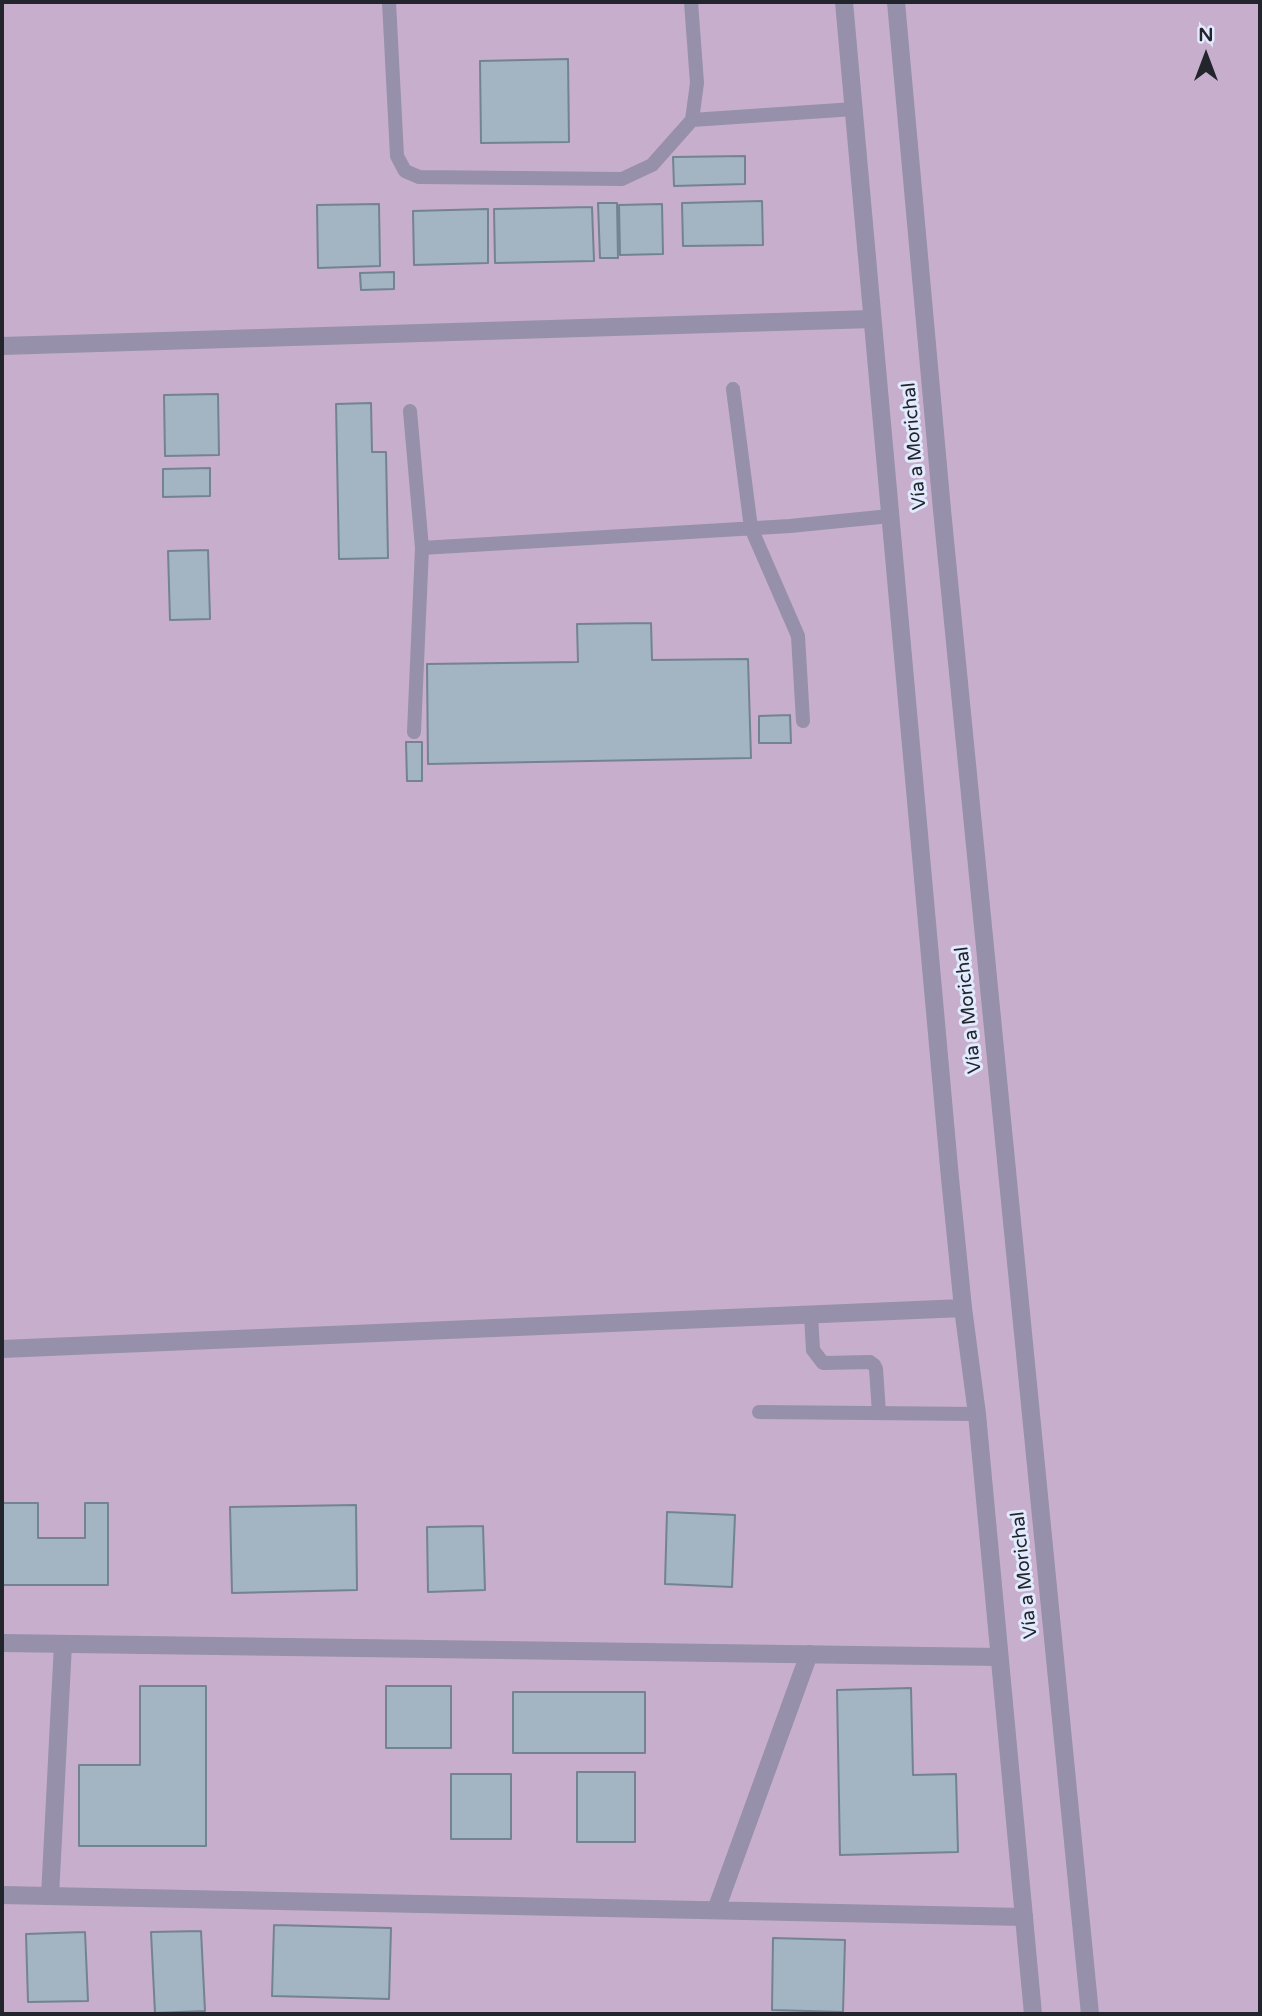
<!DOCTYPE html>
<meta charset="utf-8">
<style>
body{margin:0}
#map{position:relative;width:1262px;height:2016px;overflow:hidden;background:#e2eafe;font-family:"Varela Round",sans-serif}
canvas{display:block}
.frame{position:absolute;inset:0;border:4px solid #22252c;pointer-events:none}
.north{position:absolute;left:1171px;top:21px;width:70px;height:70px;-webkit-text-stroke:5px #e2eafe;paint-order:stroke;rotate:0deg;font-size:19px;font-weight:700;line-height:28px;text-align:center;color:#22252c}
.north::after{content:'';display:block;margin:auto;width:24px;height:32px;background:#22252c;clip-path:polygon(50% 0,100% 100%,50% 72%,0 100%)}
</style>
<div id="map">
<canvas width="1262" height="2016"></canvas>
<div class="frame"></div>
<div class="north">N</div>
</div>
<script>
const ctx = document.querySelector('canvas').getContext('2d');
ctx.lineJoin = 'round';
function paint(path, color) { ctx.fillStyle = color; ctx.fill(path, 'evenodd'); }
const poly = rows => new Path2D(rows.map(r => 'M' + r).join(''));
function trace(path, color, width, dash) { ctx.strokeStyle = color; ctx.lineWidth = width; ctx.lineCap = dash ? 'butt' : 'round'; ctx.setLineDash(dash || []); ctx.stroke(path); }
function write(font, color, halo, rows, align = 'center') {
  ctx.font = font + ' "Varela Round",sans-serif'; ctx.lineWidth = 6; ctx.setLineDash([]); ctx.textBaseline = 'middle'; ctx.strokeStyle = halo; ctx.fillStyle = color; for (const [text, x, y, turn = 0] of rows) {
    ctx.save(); ctx.translate(x, y); ctx.rotate((+turn || 0) * Math.PI / 180); ctx.textAlign = isNaN(turn) ? turn : align; if (halo) ctx.strokeText(text, 0, 0); ctx.fillText(text, 0, 0); ctx.restore();
  }
}
const green = poly([
 [2,2,1260,2,1260,2014,2,2014]
]);
const building = poly([
 [568,59,569,142,481,143,480,61,568,59],
 [745,156,745,184,674,186,673,157,745,156],
 [762,201,763,245,683,246,682,203,762,201],
 [598,203,617,203,618,258,600,258,598,203],
 [379,204,380,266,318,268,317,205,379,204],
 [662,204,663,254,620,255,619,205,662,204],
 [592,207,594,261,495,263,494,209,592,207],
 [488,209,488,263,414,265,413,211,488,209],
 [394,272,394,289,361,290,360,273,394,272],
 [218,394,219,455,165,456,164,395,218,394],
 [371,403,372,452,386,452,388,558,339,559,336,404,371,403],
 [210,468,210,496,163,497,163,469,210,468],
 [208,550,210,619,170,620,168,551,208,550],
 [651,623,652,660,748,659,751,758,428,764,427,664,578,662,577,624,651,623],
 [790,715,791,743,759,743,759,716,790,715],
 [406,742,422,742,422,781,407,781,406,742],
 [2,1503,38,1503,38,1538,85,1538,85,1503,108,1503,108,1585,2,1585,2,1503],
 [356,1505,357,1590,232,1593,230,1507,356,1505],
 [667,1512,735,1515,732,1587,665,1584,667,1512],
 [483,1526,485,1590,428,1592,427,1527,483,1526],
 [140,1686,206,1686,206,1846,79,1846,79,1765,140,1765,140,1686],
 [386,1686,451,1686,451,1748,386,1748,386,1686],
 [911,1688,913,1775,956,1774,958,1852,840,1855,837,1690,911,1688],
 [513,1692,645,1692,645,1753,513,1753,513,1692],
 [577,1772,635,1772,635,1842,577,1842,577,1772],
 [451,1774,511,1774,511,1839,451,1839,451,1774],
 [274,1925,391,1928,389,1999,272,1996,274,1925],
 [201,1931,205,2011,155,2013,151,1932,201,1931],
 [85,1932,88,2001,28,2002,26,1934,85,1932],
 [773,1938,845,1940,843,2012,772,2010,773,1938]
]);
const service = poly([
 [389,2,397,156,405,171,419,177,622,179,652,165,692,120,697,83,691,2],
 [692,120,854,109],
 [733,389,751,528,798,636,803,721],
 [410,411,422,548,414,732],
 [422,548,790,526,890,516],
 [811,1315,813,1350,823,1363,870,1362,874,1365,876,1369,879,1413],
 [759,1412,977,1414]
]);
const minor = poly([
 [2,346,872,319],
 [2,1643,999,1657],
 [2,1895,1024,1917],
 [50,1896,63,1644],
 [716,1910,809,1654]
]);
const tertiary = poly([
 [844,2,950,1178,963,1308,977,1414,1033,2014],
 [896,2,942,510,1090,2014],
 [2,1349,963,1308]
]);
const streetNames = [
 ["Vía a Morichal",915,446,-95],
 ["Vía a Morichal",969,1010,-96],
 ["Vía a Morichal",1025,1575,-96]
];
paint(green, '#c7aecd');
paint(building, '#a3b4c3');
trace(building, '#738391', 2);
trace(service, '#9690aa', 14);
trace(minor, '#9690aa', 18);
trace(tertiary, '#9690aa', 18);
write('19px', '#22252c', '#e2eafe', streetNames);
</script>
